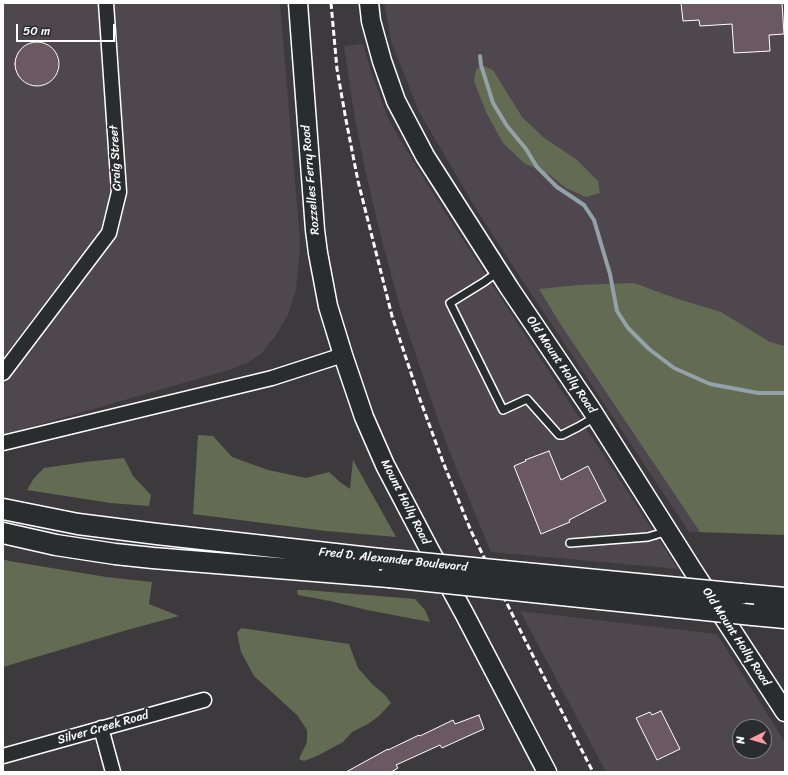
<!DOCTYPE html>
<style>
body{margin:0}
#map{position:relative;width:788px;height:775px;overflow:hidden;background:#3d3a3e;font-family:Sriracha,sans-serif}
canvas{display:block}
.frame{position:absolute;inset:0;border:4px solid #fff;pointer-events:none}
.north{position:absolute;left:732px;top:719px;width:40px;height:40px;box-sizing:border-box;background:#2a2d2e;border:1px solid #7f8182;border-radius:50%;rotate:265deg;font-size:11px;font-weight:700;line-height:16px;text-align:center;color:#fff}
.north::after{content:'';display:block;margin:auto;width:14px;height:18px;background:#ff9aa2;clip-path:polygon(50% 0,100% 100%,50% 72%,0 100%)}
.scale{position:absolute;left:16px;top:24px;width:99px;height:18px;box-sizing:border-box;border:2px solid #fff;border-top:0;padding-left:5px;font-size:12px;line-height:14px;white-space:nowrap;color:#fff;-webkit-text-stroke:3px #2a2d2e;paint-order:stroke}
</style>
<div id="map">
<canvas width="788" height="775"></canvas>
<div class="frame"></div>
<div class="north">N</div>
<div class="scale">50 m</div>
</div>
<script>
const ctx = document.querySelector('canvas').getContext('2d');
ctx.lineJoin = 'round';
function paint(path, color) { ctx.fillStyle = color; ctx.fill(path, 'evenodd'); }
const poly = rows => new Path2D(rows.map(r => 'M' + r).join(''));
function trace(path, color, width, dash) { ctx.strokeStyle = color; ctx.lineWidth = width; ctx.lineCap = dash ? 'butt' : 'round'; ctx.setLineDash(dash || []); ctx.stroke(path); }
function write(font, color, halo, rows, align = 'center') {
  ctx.font = font + ' Sriracha,sans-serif'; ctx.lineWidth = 4; ctx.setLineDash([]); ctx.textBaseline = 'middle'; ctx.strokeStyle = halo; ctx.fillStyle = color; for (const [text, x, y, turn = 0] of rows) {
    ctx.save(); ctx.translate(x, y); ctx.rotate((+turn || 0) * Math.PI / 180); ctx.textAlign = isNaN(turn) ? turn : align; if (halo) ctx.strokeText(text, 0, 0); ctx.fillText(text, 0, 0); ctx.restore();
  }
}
const built = poly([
 [3,3,280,3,300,240,299,260,296,289,288,315,276,335,261,354,247,363,232,369,3,435],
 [384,3,785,3,785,535,689,532,517,272,478,212,419,112,391,41],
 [363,44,371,71,387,116,405,148,448,217,678,569,491,552,448,448,423,376,401,311,380,233,365,170,354,113,344,46],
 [520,611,717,634,785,742,785,772,606,772],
 [740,727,764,727,764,751,740,751]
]);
const green = poly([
 [481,65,493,70,522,117,543,137,577,160,598,181,600,193,586,197,566,188,550,175,524,163,503,143,486,112,474,81,476,70],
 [634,283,675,298,721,312,770,342,785,346,785,535,700,532,561,325,539,289,579,285],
 [198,435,213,436,232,457,268,470,306,478,329,472,340,482,350,489,353,460,396,537,326,531,193,514],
 [124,458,133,476,151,495,149,506,110,503,27,490,34,478,44,468,85,462],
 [3,559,9,561,106,577,152,582,149,604,179,616,127,630,3,667],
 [297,590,306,590,415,599,425,610,430,622,367,610,330,601,298,595],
 [241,628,349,644,358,668,373,685,385,695,391,703,379,716,368,724,352,732,343,742,317,756,304,761,299,759,307,742,307,730,297,715,254,676,241,652,237,633]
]);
const stream = poly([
 [480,56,481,65,493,103,507,126,526,149,537,167,557,187,584,205,594,220,610,274,617,311,628,328,649,349,674,368,710,384,758,393,785,393]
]);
const building = poly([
 [681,3,782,3,784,34,769,35,770,51,734,53,732,24,700,26,699,20,683,21,681,3],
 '15 64a22 22 0 1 1 44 0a22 22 0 1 1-44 0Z',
 [549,451,561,480,588,466,606,501,569,520,570,522,541,534,514,466,526,461,525,460,549,451],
 [661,711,680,749,657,760,636,718,650,712,652,715,661,711],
 [479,715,484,729,466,737,442,748,440,745,396,765,398,768,391,772,346,772,388,749,388,750,419,735,420,736,453,720,455,724,479,715]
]);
const service = poly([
 [499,271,484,282,450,303,503,410,527,399,559,435,562,435,578,427,595,417],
 [570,543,648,537,668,531]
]);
const minor = poly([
 [3,373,109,233,119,192,106,3],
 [3,443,272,378,343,355],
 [101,728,113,772],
 [3,756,204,700]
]);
const tertiary = poly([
 [298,3,315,230,318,253,328,306,343,355,364,417,385,465,428,547,465,615,547,772],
 [369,3,371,21,382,61,396,101,425,156,510,289,591,409,692,569,785,712]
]);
const secondary = poly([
 [3,509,78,524,157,534,380,559],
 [3,533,56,545,115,554,153,558,389,577],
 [741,594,785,598],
 [753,615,785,618]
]);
const rail = poly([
 [331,3,337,69,346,120,358,181,392,316,418,394,443,462,471,531,530,650,593,772]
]);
const secondaryBridge = poly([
 [380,559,741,594],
 [389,577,753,615]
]);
const streetNames = [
 ["Craig Street",116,158,-93],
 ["Rozzelles Ferry Road",311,180,-95],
 ["Old Mount Holly Road",561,365,56],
 ["Mount Holly Road",405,502,63],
 ["Fred D. Alexander Boulevard",393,560,6],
 ["Old Mount Holly Road",736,637,57],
 ["Silver Creek Road",103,728,-16]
];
paint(built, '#4e474d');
paint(green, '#636c52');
trace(stream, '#93a1a9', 4);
paint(building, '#6a5963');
trace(building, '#fff', 1);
trace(service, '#fff', 10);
trace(minor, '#fff', 17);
trace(tertiary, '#fff', 21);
trace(secondary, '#fff', 23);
trace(service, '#2a2d2e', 7);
trace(minor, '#2a2d2e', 14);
trace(tertiary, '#2a2d2e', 18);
trace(secondary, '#2a2d2e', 20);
trace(rail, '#fff', 3, [6, 3]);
trace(secondaryBridge, '#fff', 23, []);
trace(secondaryBridge, '#2a2d2e', 20);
write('12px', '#fff', '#2a2d2e', streetNames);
</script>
